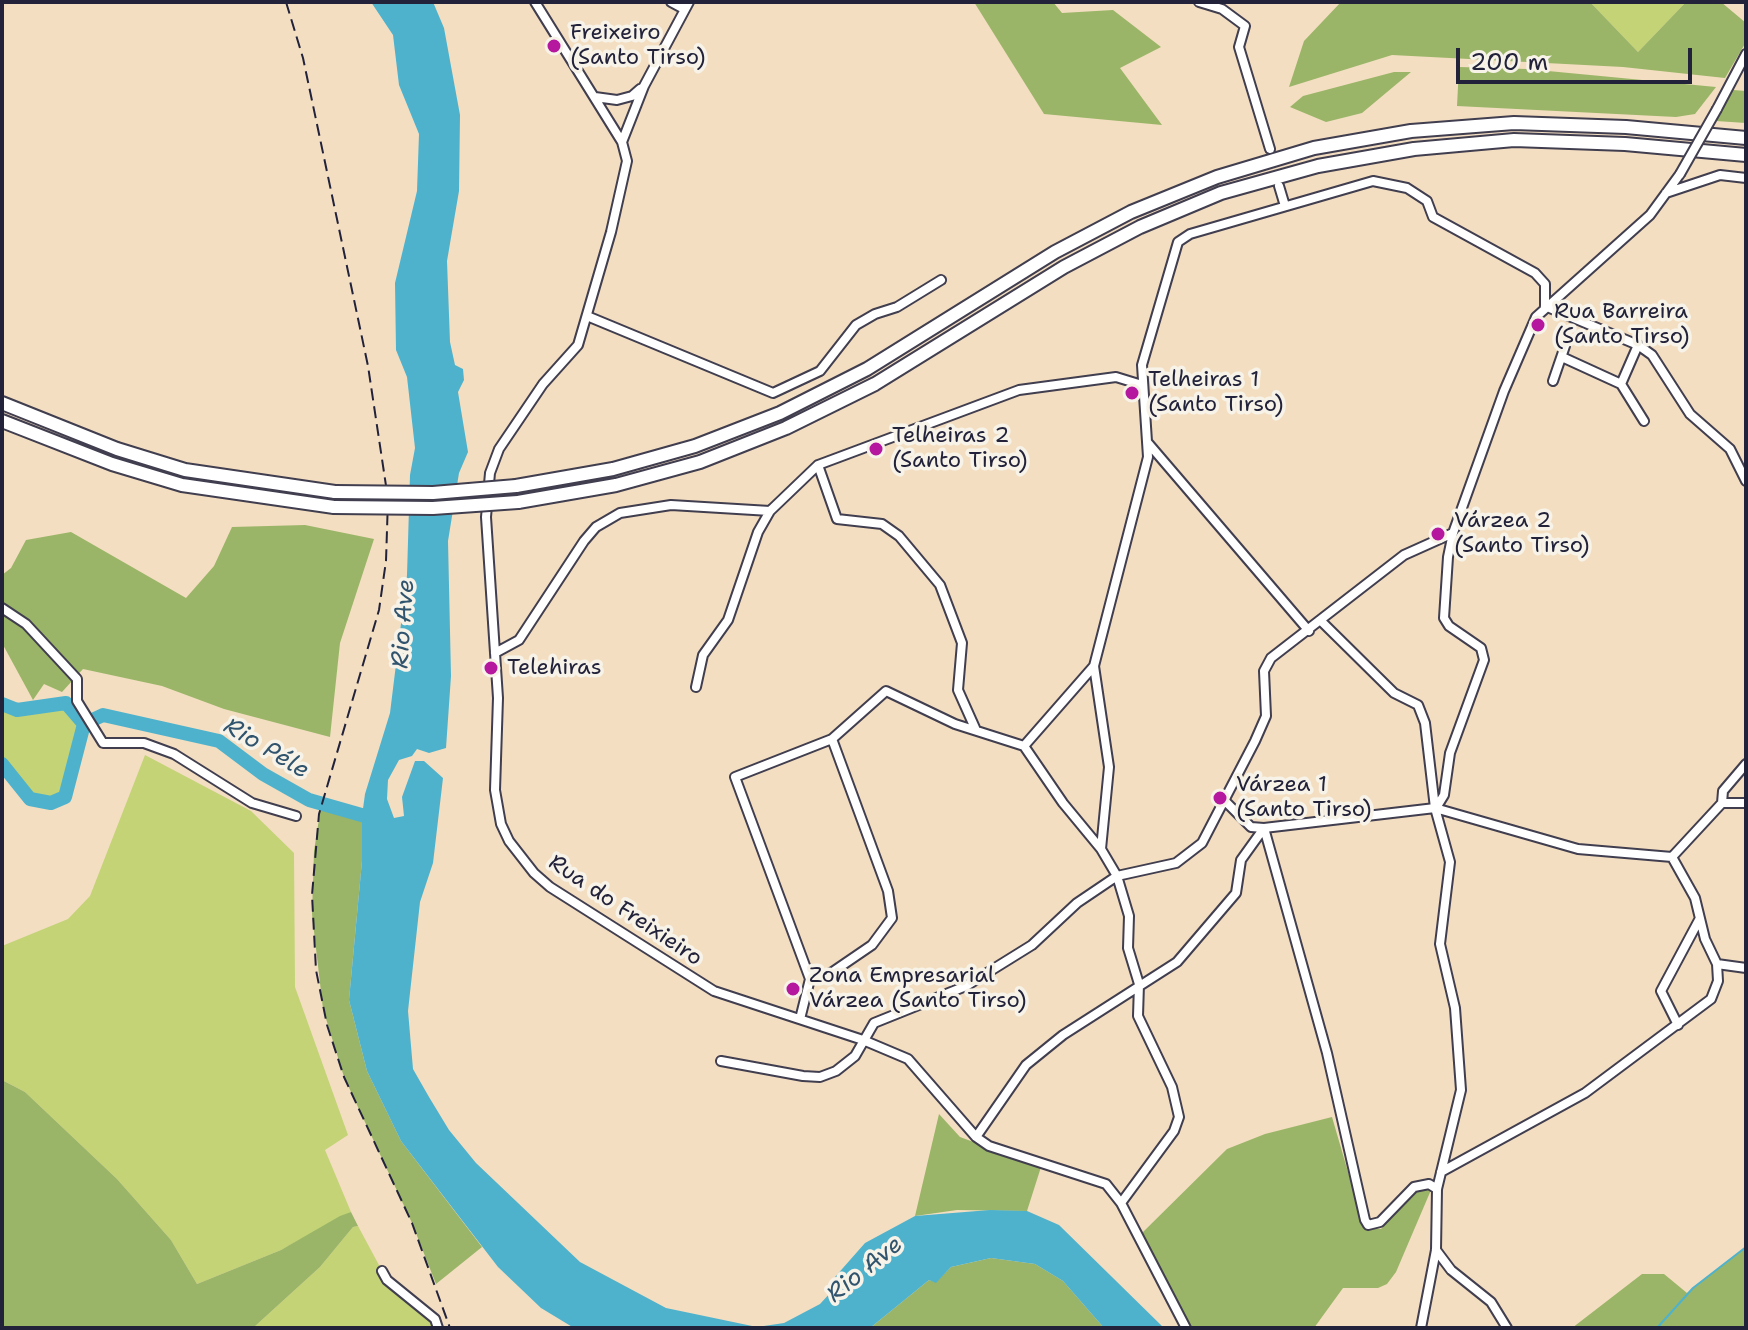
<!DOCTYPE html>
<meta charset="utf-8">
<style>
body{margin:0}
#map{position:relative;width:1748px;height:1330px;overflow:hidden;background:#f3dec1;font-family:"Shantell Sans",sans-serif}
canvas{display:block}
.frame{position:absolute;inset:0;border:4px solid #22223b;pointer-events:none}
.scale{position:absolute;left:1456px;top:48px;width:236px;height:36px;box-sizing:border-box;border:4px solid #22223b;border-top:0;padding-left:10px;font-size:24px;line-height:28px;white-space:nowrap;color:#22223b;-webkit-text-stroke:6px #f7f3e8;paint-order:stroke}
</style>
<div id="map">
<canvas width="1748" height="1330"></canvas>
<div class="frame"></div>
<div class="scale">200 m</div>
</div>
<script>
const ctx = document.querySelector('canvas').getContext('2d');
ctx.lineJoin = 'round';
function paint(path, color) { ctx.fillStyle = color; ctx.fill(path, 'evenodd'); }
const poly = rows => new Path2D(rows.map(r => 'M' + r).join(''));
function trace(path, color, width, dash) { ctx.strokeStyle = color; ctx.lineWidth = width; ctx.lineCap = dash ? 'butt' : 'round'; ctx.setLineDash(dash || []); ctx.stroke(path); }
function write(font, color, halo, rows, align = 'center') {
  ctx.font = font + ' "Shantell Sans",sans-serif'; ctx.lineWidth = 7; ctx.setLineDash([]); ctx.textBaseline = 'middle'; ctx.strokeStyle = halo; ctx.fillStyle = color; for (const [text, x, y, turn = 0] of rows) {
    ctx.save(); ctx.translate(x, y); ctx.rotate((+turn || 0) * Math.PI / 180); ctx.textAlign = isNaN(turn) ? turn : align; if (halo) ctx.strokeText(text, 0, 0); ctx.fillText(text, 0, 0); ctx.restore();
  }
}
const green = poly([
 [1590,2,1686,2,1638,52],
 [66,703,84,724,65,797,51,803,30,799,2,764,2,704,17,710],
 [145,755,251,811,294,853,295,987,348,1135,325,1150,351,1212,281,1250,197,1284,171,1240,117,1179,25,1092,2,1080,2,946,68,919,90,896],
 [358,1226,387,1280,426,1311,438,1328,253,1328,320,1267,353,1227]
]);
const forest = poly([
 [974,2,1053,2,1062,13,1113,10,1161,47,1120,68,1162,125,1044,114],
 [1341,2,1590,2,1638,52,1686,2,1721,2,1746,23,1746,42,1725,78,1623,67,1392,55,1289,87,1304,41],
 [1459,67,1527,69,1716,87,1695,114,1676,117,1457,106],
 [1394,72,1411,72,1362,113,1326,122,1290,107,1303,96],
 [1733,90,1746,91,1746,123,1716,121],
 [305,525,374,539,340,643,330,737,224,709,162,686,83,669,62,692,44,684,33,700,2,643,2,575,11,568,26,540,71,532,186,598,214,566,232,527],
 [322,800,362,816,362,861,349,1000,367,1071,401,1141,482,1247,436,1284,412,1223,344,1077,323,1009,312,914,314,851],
 [2,1080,25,1092,117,1179,171,1240,197,1284,281,1250,340,1216,351,1212,358,1226,353,1227,320,1267,253,1328,2,1328],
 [939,1114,960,1137,1041,1167,1027,1211,957,1210,915,1216],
 [1332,1117,1364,1227,1381,1229,1415,1189,1431,1190,1396,1272,1387,1284,1378,1288,1343,1288,1314,1328,1191,1328,1142,1233,1227,1149,1265,1134],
 [1746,1247,1746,1328,1572,1328,1642,1274,1664,1274,1687,1293],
 [991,1258,1035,1264,1063,1281,1104,1328,870,1328,929,1280,936,1282,951,1267]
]);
const water = poly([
 [371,2,433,2,444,28,460,115,459,191,447,261,450,342,455,365,463,369,464,380,458,392,468,452,459,473,448,541,451,676,446,748,429,753,417,749,412,756,399,760,388,780,387,799,394,818,404,816,402,797,415,761,424,761,443,778,433,863,420,902,408,1011,413,1069,429,1097,449,1130,476,1163,580,1262,666,1308,757,1327,784,1323,820,1304,832,1291,835,1277,865,1243,915,1216,990,1210,1027,1211,1059,1225,1164,1328,1104,1328,1063,1281,1035,1264,991,1258,951,1267,936,1283,929,1280,870,1328,574,1328,541,1308,498,1267,401,1141,367,1071,349,1000,362,861,362,816,365,794,390,713,407,575,410,475,415,448,407,377,396,350,395,283,417,191,419,134,399,85,393,35]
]);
const stream = poly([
 [1657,1328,1693,1288,1746,1247]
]);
const river = poly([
 [2,704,17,710,66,703,84,724,103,715,219,741,263,774,309,800,379,820],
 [2,764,30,799,51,803,65,797,84,724]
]);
const minor = poly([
 [535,2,622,142,627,161,611,232,578,345,543,384,499,449,490,473,486,517,498,698,495,790,501,824,509,841,534,873,550,887,714,991,863,1040,908,1059,976,1137,989,1146,1106,1184,1121,1203,1186,1328],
 [671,2,684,9],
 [1199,2,1222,9,1245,26,1239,47,1270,149],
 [595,97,617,100,632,96,640,89],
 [1717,109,1746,54],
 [622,142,644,86,689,2],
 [1279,186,1285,206],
 [1666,193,1720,175,1746,178],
 [1545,306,1638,345,1652,355,1690,414,1730,449,1746,481],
 [587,316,773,393,820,371,856,325,875,314,897,307,941,280],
 [1562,357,1621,384,1644,421],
 [1553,381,1565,346],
 [1621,384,1638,345],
 [1148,443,1309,631],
 [818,465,837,519,882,524,899,536,940,585,962,643,958,690,975,728],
 [2,608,26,624,77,679,77,701,103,743,144,743,174,754,252,803,296,816],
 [1320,620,1394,693,1418,705,1425,723,1435,808,1450,862,1440,944,1455,1008,1461,1090,1437,1189,1436,1250,1421,1328],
 [495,653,519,640,584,541,596,527,620,513,671,505,770,511,818,465,1019,390,1116,377,1142,385],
 [1094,666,1024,746,1063,803,1101,849],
 [696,687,703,655,728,620,758,532,770,511],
 [1225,801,1251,827,1264,828,1327,1053,1365,1220,1368,1225,1380,1222,1414,1187,1429,1184,1437,1189],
 [1722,803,1723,791,1746,764],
 [1436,808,1444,795,1450,753,1484,660,1481,648,1449,626,1444,618,1448,557,1453,533,1504,391,1536,317,1650,215,1680,174],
 [1672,857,1722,803,1746,803],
 [1717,964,1746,968],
 [810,979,831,973,872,945,892,918,888,891,832,739],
 [800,1019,810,979,735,777,832,739,886,691,955,724,1024,746],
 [1678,1025,1661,991,1699,920],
 [721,1061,803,1076,820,1077,836,1071,855,1056,874,1023,966,986,1032,945,1077,903,1117,876,1176,863,1202,843,1255,741,1266,716,1264,671,1271,658,1404,555,1453,533],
 [976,1137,1026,1065,1063,1035,1177,962,1236,893,1241,860,1264,828,1435,808,1578,849,1672,857],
 [1441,1172,1585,1093,1711,999,1718,981,1717,964,1705,939,1695,898,1672,857],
 [1121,1203,1174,1131,1179,1117,1172,1087,1138,1016,1139,984,1128,948,1129,916,1117,876,1101,849,1109,767,1094,666,1148,457,1142,365,1178,242,1190,234,1373,181,1407,188,1427,201,1433,217,1535,273,1545,284,1545,306],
 [1436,1250,1451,1270,1491,1302,1507,1328],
 [382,1271,387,1280,435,1319,438,1328]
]);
const highway = poly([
 [2,403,117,449,185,470,335,492],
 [2,421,112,464,182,485,334,507],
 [516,486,613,469,695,446,780,413,867,369,1055,252,1131,212,1217,177,1314,148,1411,131,1514,123,1626,127,1746,138],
 [518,502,616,485,700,462,786,428,875,384,1064,267,1140,227,1221,193,1318,166,1414,149,1514,140,1625,144,1746,155]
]);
const rail = poly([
 [286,2,303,58,368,366,388,499,386,561,379,610,319,814,312,895,316,970,327,1025,344,1077,412,1223,450,1328]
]);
const minorBridge = poly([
 [1680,174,1717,109]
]);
const highwayBridge = poly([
 [335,492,433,493,516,486],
 [334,507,433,508,518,502]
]);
const markers = [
 [554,46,8,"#b5179e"],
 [1538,325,8,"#b5179e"],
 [1132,393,8,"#b5179e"],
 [876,449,8,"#b5179e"],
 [1438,534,8,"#b5179e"],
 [491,668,8,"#b5179e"],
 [1220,798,8,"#b5179e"],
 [793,989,8,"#b5179e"]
];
const poiNames = [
 ["Freixeiro",570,33],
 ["(Santo Tirso)",570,58],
 ["Rua Barreira",1554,312],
 ["(Santo Tirso)",1554,337],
 ["Telheiras 1",1148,380],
 ["(Santo Tirso)",1148,405],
 ["Telheiras 2",892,436],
 ["(Santo Tirso)",892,461],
 ["Várzea 2",1454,521],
 ["(Santo Tirso)",1454,546],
 ["Telehiras",507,668],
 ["Várzea 1",1236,785],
 ["(Santo Tirso)",1236,810],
 ["Zona Empresarial",809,976],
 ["Várzea (Santo Tirso)",809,1001]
];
const streetNames = [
 ["Rua do Freixieiro",625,911,34]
];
const waterNames = [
 ["Rio Ave",404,624,-86],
 ["Rio Péle",266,749,31],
 ["Rio Ave",865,1270,-39]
];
paint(green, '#c3d376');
paint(forest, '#9ab567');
paint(water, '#4eb2cd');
trace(stream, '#4eb2cd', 2);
trace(river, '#4eb2cd', 14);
trace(minor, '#413e4f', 12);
trace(highway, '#413e4f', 16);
trace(minor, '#fff', 8);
trace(highway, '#fff', 12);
trace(rail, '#22223b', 2, [12, 6]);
trace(minorBridge, '#413e4f', 12, []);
trace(highwayBridge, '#413e4f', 16, []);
trace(minorBridge, '#fff', 8);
trace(highwayBridge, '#fff', 12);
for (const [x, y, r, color] of markers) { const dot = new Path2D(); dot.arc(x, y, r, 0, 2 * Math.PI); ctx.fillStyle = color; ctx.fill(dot); trace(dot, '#f7f3e8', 3); }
write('22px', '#22223b', '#f7f3e8', poiNames, 'left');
write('22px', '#22223b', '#f7f3e8', streetNames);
write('italic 24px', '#31546e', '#f7f3e8', waterNames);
</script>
